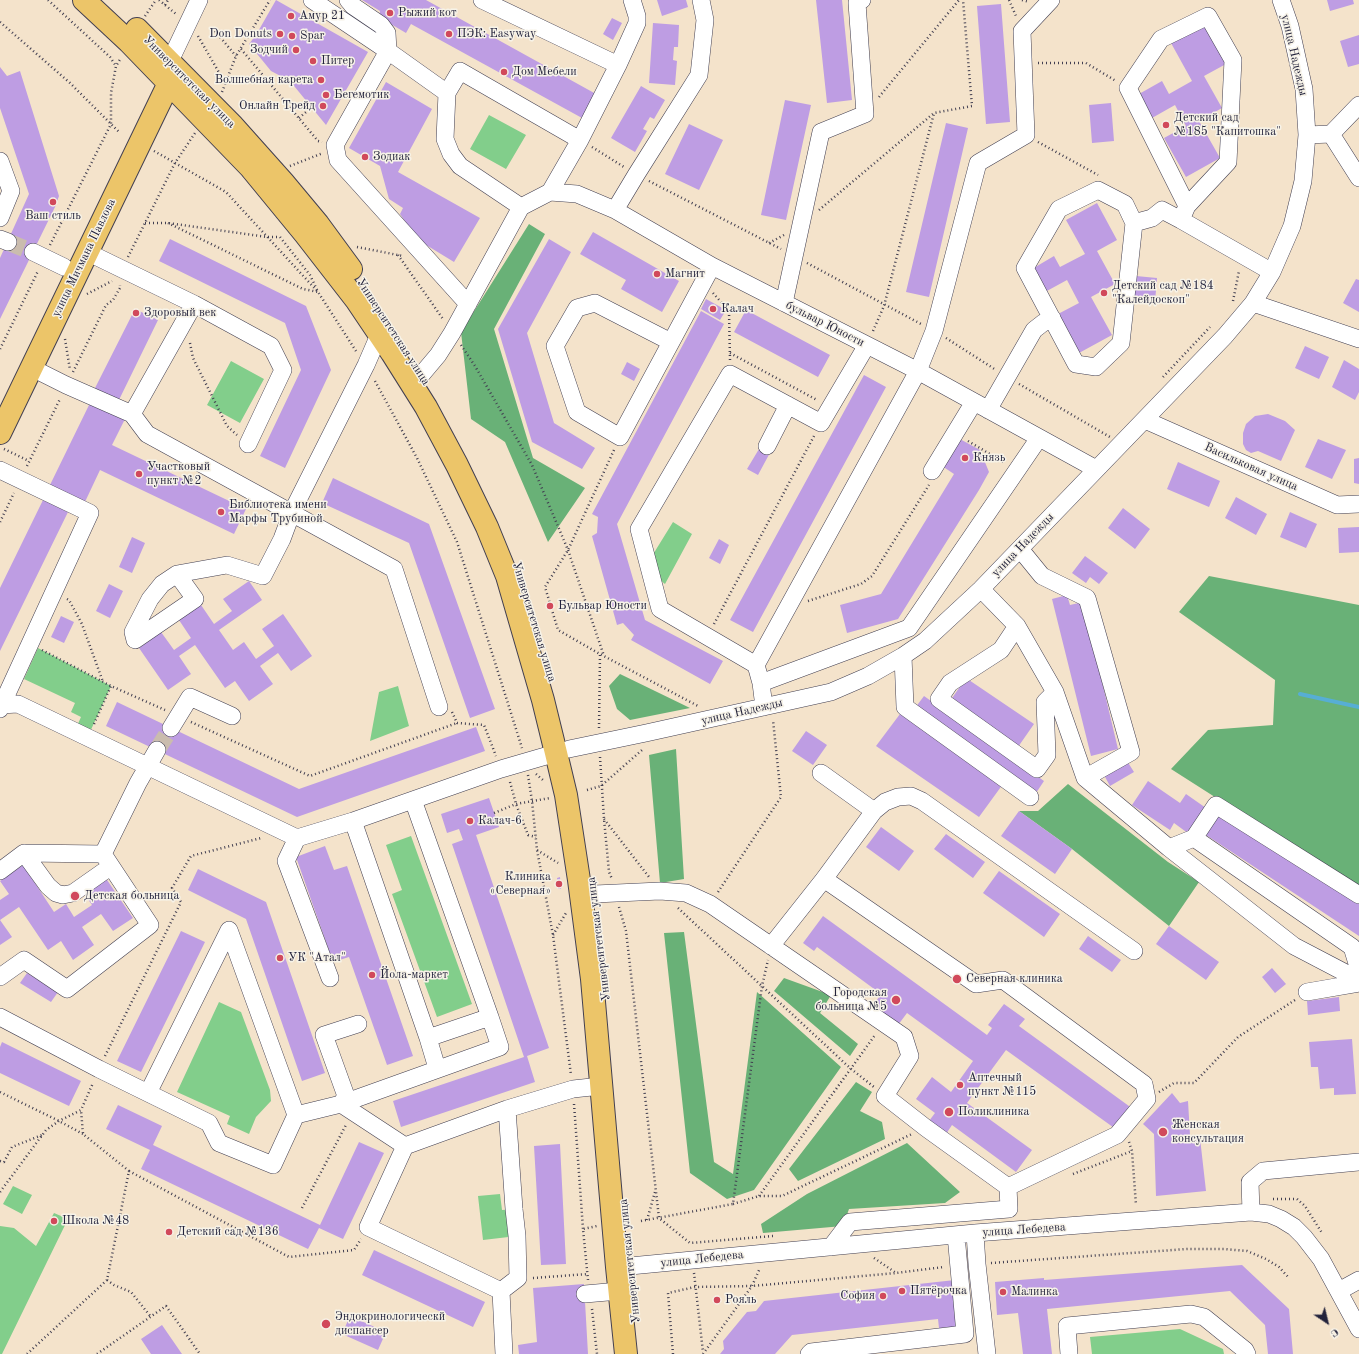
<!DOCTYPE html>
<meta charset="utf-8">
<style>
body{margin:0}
#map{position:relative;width:1359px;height:1354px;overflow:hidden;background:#f4e3cb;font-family:"Old Standard TT",serif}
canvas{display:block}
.north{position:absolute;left:1307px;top:1302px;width:40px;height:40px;-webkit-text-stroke:3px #f7f3e8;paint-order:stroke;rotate:145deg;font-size:11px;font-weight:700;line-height:16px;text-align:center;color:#22223b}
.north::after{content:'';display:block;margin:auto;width:14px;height:18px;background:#22223b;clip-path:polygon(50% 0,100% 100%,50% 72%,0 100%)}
</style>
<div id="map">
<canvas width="1359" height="1354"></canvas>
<div class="north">С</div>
</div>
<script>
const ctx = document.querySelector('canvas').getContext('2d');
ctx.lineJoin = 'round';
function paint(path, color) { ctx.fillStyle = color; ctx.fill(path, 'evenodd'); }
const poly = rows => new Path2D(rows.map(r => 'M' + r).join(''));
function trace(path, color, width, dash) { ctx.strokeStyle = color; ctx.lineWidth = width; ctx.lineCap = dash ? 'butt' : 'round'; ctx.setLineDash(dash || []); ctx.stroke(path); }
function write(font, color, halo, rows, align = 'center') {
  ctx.font = font + ' "Old Standard TT",serif'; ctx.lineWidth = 3; ctx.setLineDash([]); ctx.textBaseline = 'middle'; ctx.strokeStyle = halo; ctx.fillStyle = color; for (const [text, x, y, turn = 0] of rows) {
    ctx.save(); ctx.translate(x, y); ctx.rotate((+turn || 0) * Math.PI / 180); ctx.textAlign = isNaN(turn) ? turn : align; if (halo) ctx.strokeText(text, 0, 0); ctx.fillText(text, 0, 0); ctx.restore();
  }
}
const green = poly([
 [489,115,526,135,506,169,470,149],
 [231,361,264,379,240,423,207,405],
 [673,522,692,534,665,584,654,575,652,556],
 [38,648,111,686,89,734,76,728,81,717,71,712,75,703,24,679],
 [398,686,409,726,370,741,379,692],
 [411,836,472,1004,437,1017,392,894,402,890,386,845],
 [219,1002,241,1012,270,1090,271,1101,256,1117,249,1134,227,1124,230,1116,177,1092],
 [13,1186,32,1195,22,1214,3,1204],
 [500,1194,502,1210,514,1209,517,1236,483,1240,478,1196],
 [54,1213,68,1219,2,1354,0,1354,0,1226,14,1228,36,1246],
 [1180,1329,1223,1349,1224,1354,1092,1354,1090,1337]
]);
const forest = poly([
 [529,224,545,234,494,329,533,458,585,488,548,542,505,442,471,419,461,332],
 [1209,576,1359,605,1359,889,1171,769,1208,730,1273,725,1275,680,1179,612],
 [620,674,690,708,630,720,617,709,609,686],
 [676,749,684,879,660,883,649,755],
 [1068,784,1168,862,1199,882,1169,926,1072,849,1019,811,1038,811],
 [684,932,714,1162,733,1174,757,992,841,1067,754,1190,727,1199,690,1173,664,933],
 [784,978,831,995,820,1013,858,1044,850,1056,774,991],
 [856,1082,872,1092,860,1111,882,1122,885,1139,798,1181,789,1169],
 [907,1143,960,1192,945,1203,849,1209,843,1226,763,1233,761,1224,807,1194]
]);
const stream = poly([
 [1300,694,1359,707]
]);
const building = poly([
 [276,0,368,52,326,125,290,81,271,71,249,44,256,35],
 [362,0,426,0,596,94,582,118,411,24,406,33,379,17,380,11],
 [657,0,686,0,688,7,662,16],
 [816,0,842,0,852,100,827,103],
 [1327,0,1353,0,1354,4,1330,11],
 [1001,4,1010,122,986,124,977,6],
 [612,18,622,23,613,40,603,34],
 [653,23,679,25,678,47,674,47,673,60,677,61,675,85,649,83],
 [1204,25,1226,64,1204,76,1222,108,1199,121,1220,158,1186,177,1164,138,1186,126,1175,105,1152,118,1139,94,1162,81,1169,94,1192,81,1171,43],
 [1359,35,1359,64,1348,67,1340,41],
 [0,67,7,76,20,71,59,196,55,207,0,319,0,258,29,194,0,108],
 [386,82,432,109,398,172,480,218,454,262,418,240,400,214,403,208,389,199,380,166,349,148],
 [641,86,665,100,654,119,650,117,643,129,647,131,635,152,611,138],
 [785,100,811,105,786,220,761,215],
 [1111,103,1114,141,1092,143,1089,105],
 [946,123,968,128,929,297,906,292],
 [689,124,723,140,699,190,665,174],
 [1097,203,1117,240,1097,251,1115,284,1091,297,1112,335,1079,353,1058,314,1079,303,1067,280,1045,292,1032,269,1054,256,1060,267,1085,254,1066,220],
 [593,232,679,281,662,312,621,289,626,280,580,254],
 [170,239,306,306,331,370,285,468,260,456,301,370,285,323,159,261],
 [549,239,571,252,527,333,554,423,595,448,582,469,532,442,498,329],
 [1136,276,1157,278,1155,302,1133,299],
 [1356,279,1359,280,1359,312,1343,303],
 [706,299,726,310,720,320,701,309],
 [135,309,158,320,117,404,93,392],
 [746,310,830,355,818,377,734,332],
 [701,311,724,324,617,524,645,620,723,661,710,684,631,640,634,635,623,623,617,625,592,536,597,533,598,517,592,514],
 [1305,346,1329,357,1319,379,1295,368],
 [1344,360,1359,369,1359,392,1355,400,1332,387],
 [627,362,640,369,634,381,621,374],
 [864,375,886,387,753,632,730,620],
 [90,403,125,419,112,445,246,509,234,534,100,470,84,504,49,487],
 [1268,414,1285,421,1295,430,1281,461,1258,451,1251,453,1246,450,1243,444,1243,433,1246,424,1255,416],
 [958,438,980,450,989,472,979,490,898,619,847,633,840,605,881,594,954,474,942,466],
 [1318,439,1346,450,1332,479,1305,467],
 [762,444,772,449,758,475,747,469],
 [1359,458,1359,484,1354,483,1354,459],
 [1178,462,1220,481,1209,507,1167,489],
 [333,478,429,524,495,709,470,718,409,543,322,503],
 [1236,497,1267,514,1256,535,1225,518],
 [43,500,68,512,0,651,0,588],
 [1123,508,1150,529,1135,549,1108,528],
 [1290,512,1317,524,1306,548,1280,537],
 [1359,527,1359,552,1339,553,1338,528],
 [132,537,145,543,132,573,119,567],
 [719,539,729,545,720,564,709,558],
 [1085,556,1108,573,1099,584,1090,577,1086,583,1072,573],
 [249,581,262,600,219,630,233,650,244,642,256,659,274,646,262,629,283,614,312,656,291,671,278,653,260,666,273,684,249,701,235,681,225,688,195,645,179,656,191,674,168,690,139,648,161,632,174,650,191,638,179,620,201,605,214,624,232,611,223,599],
 [109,584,123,591,110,618,96,611],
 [1067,595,1070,605,1083,602,1118,749,1091,756,1052,599],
 [61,616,74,622,64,643,51,637],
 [966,678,1034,724,1018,747,950,701],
 [924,696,1044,781,1036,793,915,708],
 [117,702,299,789,476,727,485,751,297,817,106,726],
 [900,714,1003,784,979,817,876,746],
 [806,731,827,745,813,765,792,751],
 [1127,761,1134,772,1110,786,1104,775],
 [1148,781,1180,803,1186,794,1206,808,1189,834,1174,823,1170,830,1132,805],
 [489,798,499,827,476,835,549,1048,527,1056,535,1082,401,1127,393,1101,524,1057,452,844,463,840,459,829,447,833,441,814],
 [1019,811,1072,849,1055,874,1001,836],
 [1221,812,1359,902,1359,936,1206,835],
 [881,827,914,851,899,871,866,847],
 [946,834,985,862,973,878,934,849],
 [325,846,334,870,347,866,413,1056,387,1065,349,957,333,962,296,857],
 [23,865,54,912,66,904,74,917,92,905,83,892,105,877,133,918,113,931,101,914,82,927,94,945,73,960,61,941,48,950,19,907,0,920,12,937,0,945,0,900,9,894,0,881],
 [198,869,266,902,325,1073,302,1081,246,919,188,890],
 [999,871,1060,914,1044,937,983,893],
 [560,877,561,889,558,889,557,878],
 [823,916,987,1035,992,1028,988,1025,1004,1004,1025,1019,1019,1026,1133,1109,1117,1130,1006,1050,967,1103,1032,1150,1016,1172,952,1125,946,1134,929,1121,935,1113,916,1099,932,1077,951,1092,973,1061,907,1013,898,1025,872,1007,881,994,817,947,814,951,803,943],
 [1169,926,1219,962,1206,980,1156,944],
 [181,931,205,942,141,1072,117,1061],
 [1088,936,1121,960,1112,972,1079,949],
 [1272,968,1286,984,1275,993,1262,977],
 [27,973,58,992,51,1002,20,983],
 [1339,997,1340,1011,1308,1015,1307,1001],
 [1352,1039,1356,1094,1334,1095,1334,1088,1320,1089,1318,1067,1311,1067,1309,1042],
 [2,1042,81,1081,69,1106,0,1073,0,1047],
 [1172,1093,1180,1103,1188,1101,1190,1135,1200,1138,1206,1191,1156,1196,1154,1134,1143,1124],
 [118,1105,162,1126,153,1145,320,1225,359,1142,384,1153,343,1239,319,1228,308,1249,141,1169,150,1150,106,1129],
 [560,1144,566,1264,541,1265,534,1146],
 [374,1250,485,1302,473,1327,362,1275],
 [1242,1265,1289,1309,1293,1354,1268,1354,1265,1325,1230,1291,1047,1309,1052,1354,1023,1354,1018,1313,997,1315,995,1282,1044,1278,1044,1280],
 [955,1280,959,1327,939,1328,938,1319,792,1335,775,1354,720,1354,724,1349,723,1341,747,1312,756,1311,764,1301],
 [584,1284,588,1354,519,1354,518,1345,537,1342,533,1288],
 [350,1316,386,1332,378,1350,342,1334],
 [162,1325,182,1354,151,1354,141,1339]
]);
const minorTunnel = poly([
 [8,242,33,252],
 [157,750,171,728]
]);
const path = poly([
 [48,0,110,57,116,66],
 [159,0,176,14],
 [1009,0,1016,16],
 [1022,0,1029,2],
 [165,5,168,0],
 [145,16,156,0],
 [0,22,70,83,119,132],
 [215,31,236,56],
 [251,33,256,35],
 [198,36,225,83],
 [241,49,318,141,322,142],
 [1038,63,1086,63,1116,81],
 [222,92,236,56,270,0],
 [879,97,959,0],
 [299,118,312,107],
 [1038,142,1098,175],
 [592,147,624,167],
 [154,151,226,192,318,292,356,351],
 [290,166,323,153],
 [649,181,781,249],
 [819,210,934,113,972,106,963,0],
 [145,223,168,223,267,237,280,237,310,275,318,292,303,289,168,223],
 [769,243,784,235],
 [50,245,111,124,111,93,116,66,121,58],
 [357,247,403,256],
 [398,255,443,319],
 [128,257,175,163,195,133],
 [807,263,921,324],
 [713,293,729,311,730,360],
 [87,294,112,281],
 [1233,301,1239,271],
 [873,331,884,306,934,113],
 [946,338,996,370],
 [65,339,70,370],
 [190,343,193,358,227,426,237,435],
 [461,345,475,366,532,465,568,550,604,656],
 [0,349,38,271],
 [730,353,817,400],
 [73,372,106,305,113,300,120,288,120,285],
 [1163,377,1210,327],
 [375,381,417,458,457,542,522,748],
 [1019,384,1110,437],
 [968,441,1005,463],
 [4,449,29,461],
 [614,450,568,550,545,587,558,630,600,654,698,706],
 [27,466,60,399],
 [0,522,14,493],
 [67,599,69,600,82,624,103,682],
 [808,601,861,584,872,576,929,485],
 [714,624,814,436],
 [42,650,111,686,165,710],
 [452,712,457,723,484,725,496,756],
 [191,722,310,776,457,723],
 [94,724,111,686],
 [599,728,600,654],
 [600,757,604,819,609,872,612,879],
 [536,774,544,781],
 [528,775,532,801,537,850,553,935,571,1075],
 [510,782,516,804,528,835,536,837],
 [587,790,601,786,642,750],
 [494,813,516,804,550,798],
 [604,819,649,877],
 [537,850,558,863],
 [718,892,781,797,773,720],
 [619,907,626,931,659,1218,690,1243,773,1236],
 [678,908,850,1068,874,1087],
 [553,935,566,913],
 [105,1056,181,902,172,888,191,856,261,838],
 [0,1092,59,1121,83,1134],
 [1159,1092,1174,1083,1194,1083,1238,1037,1295,1000],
 [574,1104,583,1229],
 [1129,1142,1132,1151,1136,1205],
 [0,1161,4,1162,12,1147,42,1135],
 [129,1171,289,1257,354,1250,361,1239],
 [1073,1174,1132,1151],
 [0,1192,46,1130,59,1121,81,1110,93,1083],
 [759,1196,875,1035],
 [1273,1199,1297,1199,1305,1206,1322,1233],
 [733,1204,759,1196,782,1196,912,1134],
 [302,1208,346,1125],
 [647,1220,655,1192],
 [641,1221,733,1204,762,986,768,960],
 [874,1258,896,1273,944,1267],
 [991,1263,1187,1249,1224,1249,1247,1251,1266,1259,1279,1267,1289,1278],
 [694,1273,703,1352],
 [533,1278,588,1274],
 [107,1280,114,1285,131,1292,151,1317],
 [588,1280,583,1229,597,1226],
 [592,1309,597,1354],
 [27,1354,107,1280,129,1171,83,1134,81,1110],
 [97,1354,166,1306,200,1354],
 [673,1354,668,1293,695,1287,752,1286,896,1273],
 [703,1354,752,1286,760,1268]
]);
const minor = poly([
 [312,0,388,51,447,93],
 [348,0,353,6,381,25,387,33,388,51,335,145,338,160,468,304],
 [482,0,618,65],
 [170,61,199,0],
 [1331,134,1359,105],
 [1307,135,1331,134,1359,178],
 [0,161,11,191,0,218],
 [550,192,577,194,615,210,712,266,918,371,1096,469],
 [521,207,460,166,451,154,445,139,447,93,460,71,580,140],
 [615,210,636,175,699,75,705,20,701,0],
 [1181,220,1187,206,1128,88,1161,39,1208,16,1233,60,1228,162,1187,206],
 [1134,223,1125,204,1098,190,1059,209,1025,268,1076,364,1096,367,1121,343,1134,223,1152,218,1162,210,1181,220,1272,272],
 [0,239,8,242],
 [33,252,64,267],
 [87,252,194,304,271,346,283,370,248,444],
 [784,303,821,132,865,114,857,3,862,0],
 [1253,303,1359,339],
 [671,342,595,303,577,308,555,346,577,412,620,437,712,266],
 [32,368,66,385,132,414,147,434,394,569,439,707],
 [422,374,438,355,452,333,521,207,550,192,580,140,618,65,637,23,637,16,632,0],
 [988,410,1034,330,1043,323,1052,318],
 [132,414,194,304],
 [1145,420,1337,505,1359,504],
 [767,446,788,405],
 [0,470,90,513,0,709],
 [932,471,974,402],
 [1020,549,1042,576,1087,598,1131,752,1085,778],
 [177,574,195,599,135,640,133,632,150,599,162,584,177,574,227,565,263,576,282,539,292,512,366,365,379,335],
 [981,589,1017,626,1055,692,1085,778,1169,848,1294,946,1359,980],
 [1017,626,1001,650,950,683,939,699,1037,769,1047,755,1045,702,1055,692],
 [903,656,905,707,1030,797],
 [756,665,660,609,639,529,730,374,821,423,867,345],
 [761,683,909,628,1039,438],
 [0,705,18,704,297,838,353,821,501,769,556,753],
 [764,707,761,683,756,665,918,371,934,331,978,163,1026,135,1022,31,1051,0],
 [171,728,190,697,232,716],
 [569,749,646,733,831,692,868,676,903,656,925,641,981,589,1225,336,1253,303,1272,272,1292,226,1303,181,1307,135,1304,89,1290,26,1281,0],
 [821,773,874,811],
 [353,821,428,1038,490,1017,413,800],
 [297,838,286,861,330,978],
 [1194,838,1216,805,1359,895],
 [1169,848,1194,838,1352,947,1359,970],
 [24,853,48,886,56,893,63,895,73,893,110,867],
 [103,854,138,783,157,750],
 [0,871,24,853,103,854,150,925,67,989,24,960,0,977],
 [824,879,976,984,1003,980,1144,1084,1147,1099,1117,1135,1008,1187],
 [595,894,660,891,686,893,710,904,904,1037,910,1056,885,1096,926,1128,1008,1187,1009,1209,850,1222,831,1247],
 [771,946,824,879,874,811,885,802,898,797,911,796,922,801,1134,951],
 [1307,992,1359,983],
 [0,1017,99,1069,209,1123,219,1143,273,1165,296,1115,341,1104,405,1146,368,1227,501,1291,518,1278,517,1236,514,1209,507,1109,573,1089,601,1086],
 [428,1038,437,1068],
 [148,1093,229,930,296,1115],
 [341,1104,500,1047,490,1017],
 [341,1104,346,1096,324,1035,358,1024],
 [405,1146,507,1109],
 [1251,1212,1250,1182,1263,1171,1359,1162],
 [975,1233,977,1264,987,1354],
 [630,1266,975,1233,1251,1212,1269,1214,1281,1219,1294,1227,1304,1237,1321,1259,1359,1329],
 [501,1291,504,1354],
 [1339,1291,1359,1280],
 [585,1294,619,1291],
 [809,1354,811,1352,965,1334,956,1235],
 [1069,1354,1067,1326,1191,1314,1204,1317,1245,1350,1247,1354]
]);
const major = poly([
 [84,0,129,42,250,167,305,234,357,301,392,353,426,407,457,465,487,527,507,576,543,700,556,753,566,795,579,880,592,979,617,1267,626,1354],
 [137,29,233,126,283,182,318,224,351,269],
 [0,433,169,83,170,69]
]);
const markers = [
 [390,13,4,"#d1495b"],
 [291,16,4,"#d1495b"],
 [280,34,4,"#d1495b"],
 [449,34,4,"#d1495b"],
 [292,36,4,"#d1495b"],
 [296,50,4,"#d1495b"],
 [313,61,4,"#d1495b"],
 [504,72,4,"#d1495b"],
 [321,80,4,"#d1495b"],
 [326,95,4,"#d1495b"],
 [323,106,4,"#d1495b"],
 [1166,125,4,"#d1495b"],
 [365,157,4,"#d1495b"],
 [53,202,4,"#d1495b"],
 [657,274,4,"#d1495b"],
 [1104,293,4,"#d1495b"],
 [713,309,4,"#d1495b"],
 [136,313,4,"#d1495b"],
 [965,458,4,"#d1495b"],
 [139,474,4,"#d1495b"],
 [221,512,4,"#d1495b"],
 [550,606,4,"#d1495b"],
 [470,821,4,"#d1495b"],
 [559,884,4,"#d1495b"],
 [75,896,5,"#d1495b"],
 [280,958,4,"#d1495b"],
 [372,975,4,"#d1495b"],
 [957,979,5,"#d1495b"],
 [896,1000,5,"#d1495b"],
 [960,1085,4,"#d1495b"],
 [949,1112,5,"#d1495b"],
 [1163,1132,5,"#d1495b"],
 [54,1221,4,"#d1495b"],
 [169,1232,4,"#d1495b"],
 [902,1291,4,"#d1495b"],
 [1003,1292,4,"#d1495b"],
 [883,1296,4,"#d1495b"],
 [717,1300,4,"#d1495b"],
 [326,1324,5,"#d1495b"]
];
const poiNames = [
 ["Рыжий кот",398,13],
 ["Амур 21",299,16],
 ["Don Donuts",272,34,"right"],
 ["ПЭК: Easyway",457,34],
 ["Spar",300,36],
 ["Зодчий",288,50,"right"],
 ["Питер",321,61],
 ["Дом Мебели",512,72],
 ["Волшебная карета",313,80,"right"],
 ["Бегемотик",334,95],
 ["Онлайн Трейд",315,106,"right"],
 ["Детский сад",1174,118],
 ["№185 \"Капитошка\"",1174,132],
 ["Зодиак",373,157],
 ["Ваш стиль",53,216,"center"],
 ["Магнит",665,274],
 ["Детский сад №184",1112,286],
 ["\"Калейдоскоп\"",1112,300],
 ["Калач",721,309],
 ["Здоровый век",144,313],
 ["Князь",973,458],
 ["Участковый",147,467],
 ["пункт №2",147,481],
 ["Библиотека имени",229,505],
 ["Марфы Трубиной",229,519],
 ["Бульвар Юности",558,606],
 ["Калач-6",478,821],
 ["Клиника",551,877,"right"],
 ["«Северная»",551,891,"right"],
 ["Детская больница",84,896],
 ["УК \"Атал\"",288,958],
 ["Йола-маркет",380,975],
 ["Северная клиника",966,979],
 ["Городская",887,993,"right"],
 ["больница №5",887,1007,"right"],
 ["Аптечный",968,1078],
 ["пункт №115",968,1092],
 ["Поликлиника",958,1112],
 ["Женская",1172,1125],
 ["консультация",1172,1139],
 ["Школа №48",62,1221],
 ["Детский сад №136",177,1232],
 ["Пятёрочка",910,1291],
 ["Малинка",1011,1292],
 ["София",875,1296,"right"],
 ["Рояль",725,1300],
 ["Эндокринологическй",335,1317],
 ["диспансер",335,1331]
];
const streetNames = [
 ["улица Надежды",1294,55,77],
 ["Университетская улица",189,82,45],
 ["улица Мичмана Павлова",84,258,-64],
 ["бульвар Юности",825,324,27],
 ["Университетская улица",393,332,57],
 ["Васильковая улица",1251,467,24],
 ["улица Надежды",1023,545,-46],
 ["Университетская улица",534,622,73],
 ["улица Надежды",742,712,-13],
 ["Университетская улица",599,939,-97],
 ["улица Лебедева",1024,1230,-4],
 ["улица Лебедева",702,1259,-6],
 ["Университетская улица",630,1261,-96]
];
paint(green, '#82ce8b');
paint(forest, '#69b177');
trace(stream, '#57aed4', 4);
paint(building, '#be9de3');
trace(minorTunnel, '#cabcae', 17, [17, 8]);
trace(minor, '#423f51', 18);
trace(major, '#423f51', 24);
trace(path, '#423f51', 2.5, [1, 3]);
trace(minor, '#fff', 17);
trace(major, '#ecc569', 22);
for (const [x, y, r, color] of markers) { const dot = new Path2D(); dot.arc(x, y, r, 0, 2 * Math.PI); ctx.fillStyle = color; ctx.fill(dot); trace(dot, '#f7f3e8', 1.5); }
write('12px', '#22223b', '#f7f3e8', poiNames, 'left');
write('12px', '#22223b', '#f7f3e8', streetNames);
</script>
